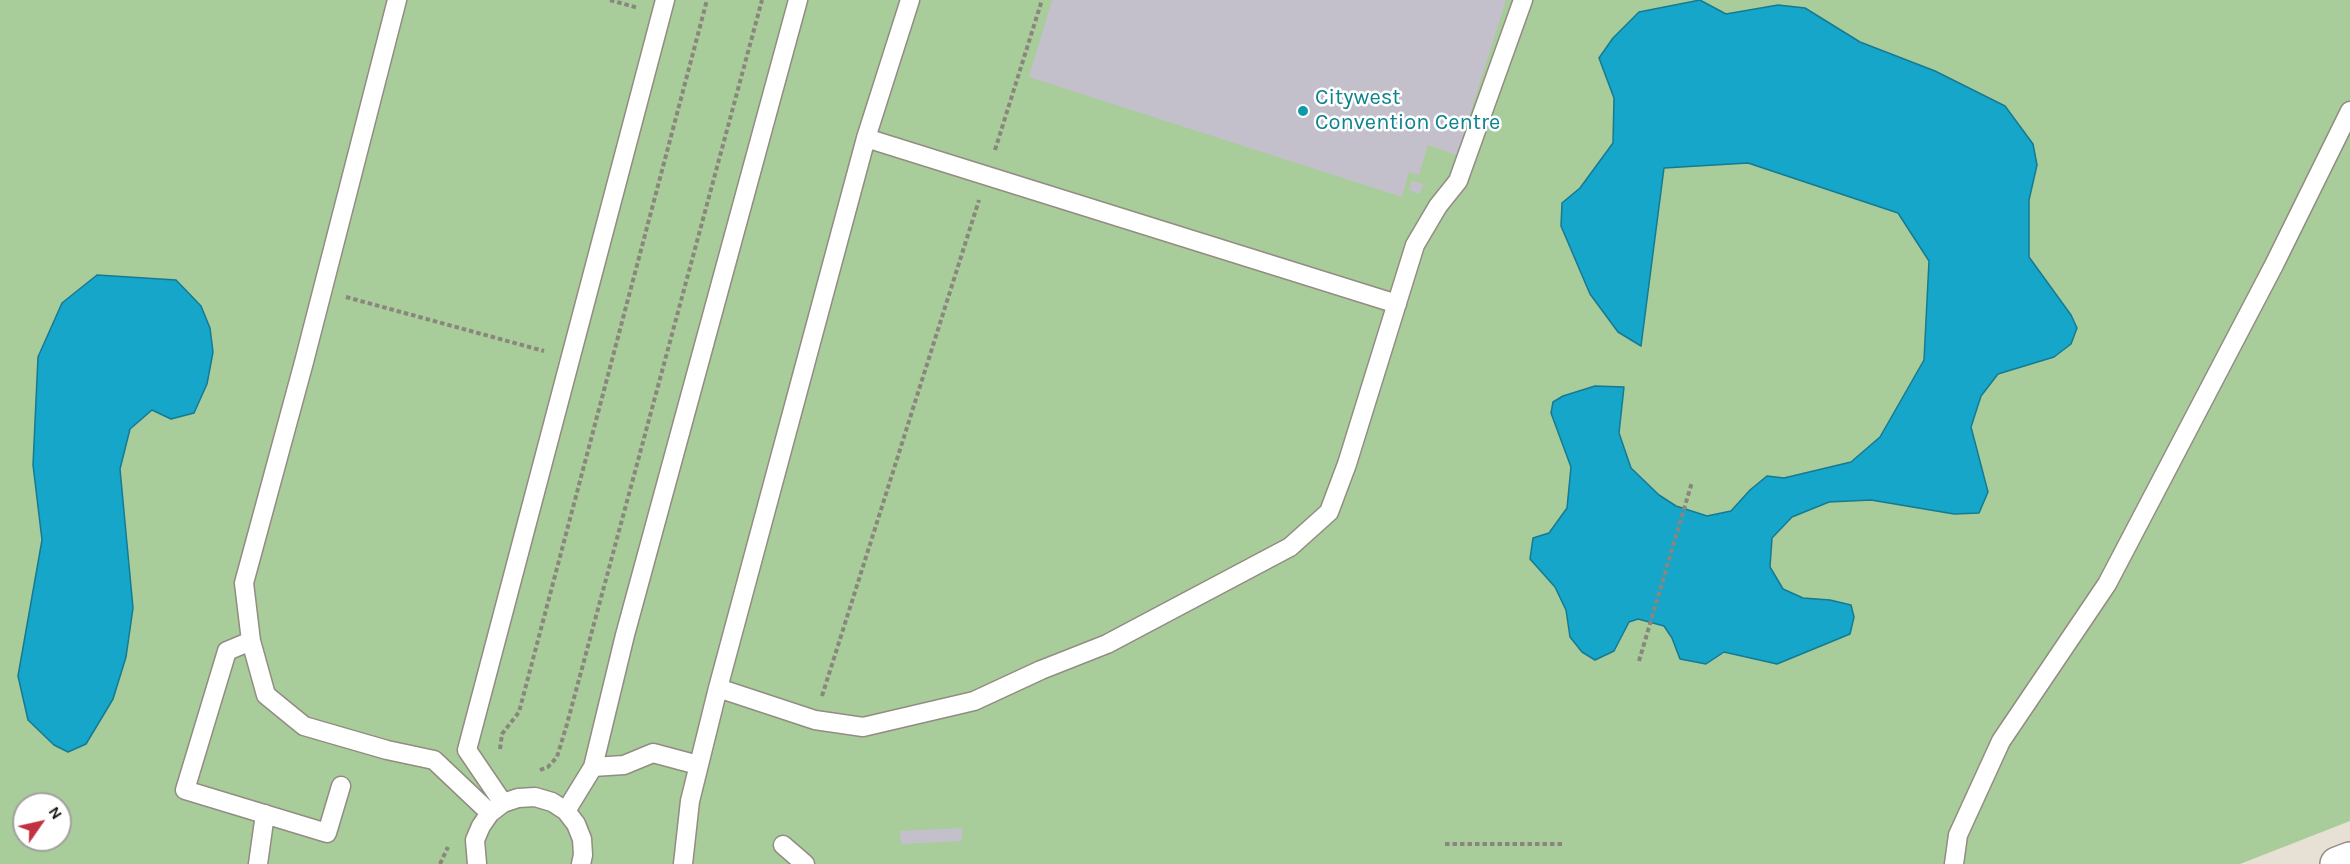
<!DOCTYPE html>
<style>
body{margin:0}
#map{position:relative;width:2350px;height:864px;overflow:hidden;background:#e7e0d5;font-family:Karla,sans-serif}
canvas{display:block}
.north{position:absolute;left:12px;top:792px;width:60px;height:60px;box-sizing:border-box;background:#fff;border:2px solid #a2a19f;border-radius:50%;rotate:56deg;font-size:16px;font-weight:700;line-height:24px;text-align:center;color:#161410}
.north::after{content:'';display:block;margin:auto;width:21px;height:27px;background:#c23141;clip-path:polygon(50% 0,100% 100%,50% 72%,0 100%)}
</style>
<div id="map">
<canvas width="2350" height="864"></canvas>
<div class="north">N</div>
</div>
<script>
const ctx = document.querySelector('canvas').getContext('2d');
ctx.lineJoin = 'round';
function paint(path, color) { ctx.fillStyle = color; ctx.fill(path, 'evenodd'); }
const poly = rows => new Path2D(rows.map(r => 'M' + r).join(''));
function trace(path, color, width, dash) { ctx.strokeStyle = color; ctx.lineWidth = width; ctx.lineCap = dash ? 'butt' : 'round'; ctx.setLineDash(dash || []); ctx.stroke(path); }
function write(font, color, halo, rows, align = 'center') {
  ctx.font = font + ' Karla,sans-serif'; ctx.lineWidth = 5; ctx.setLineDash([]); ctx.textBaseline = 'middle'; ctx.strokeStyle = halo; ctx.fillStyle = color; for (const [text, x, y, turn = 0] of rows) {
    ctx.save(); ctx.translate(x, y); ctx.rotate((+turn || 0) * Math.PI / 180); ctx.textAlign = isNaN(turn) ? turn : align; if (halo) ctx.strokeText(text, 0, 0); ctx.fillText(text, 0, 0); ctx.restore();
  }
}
const green = poly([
 [0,0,2350,0,2350,821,2240,864,0,864],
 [24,804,60,804,60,840,24,840]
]);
const water = poly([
 [1700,0,1726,14,1778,5,1805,8,1860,42,1935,71,2005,106,2033,144,2037,165,2029,200,2029,257,2071,315,2077,328,2071,344,2054,357,1998,374,1981,396,1971,427,1988,492,1979,513,1954,514,1871,500,1829,502,1792,517,1772,538,1770,567,1783,589,1803,598,1830,600,1851,605,1854,617,1850,634,1777,664,1724,652,1706,664,1680,659,1672,638,1664,626,1638,619,1629,622,1614,651,1595,660,1582,652,1570,637,1566,610,1555,587,1530,559,1533,538,1549,533,1567,508,1571,467,1551,413,1553,402,1563,396,1595,386,1624,387,1619,433,1631,468,1659,495,1676,506,1707,516,1731,511,1750,490,1767,476,1784,478,1851,462,1880,437,1924,360,1929,261,1898,213,1748,163,1664,168,1641,346,1618,332,1590,294,1561,226,1562,203,1580,188,1613,143,1614,98,1599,58,1613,38,1639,12,1700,0],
 [97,275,176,280,201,306,210,328,213,352,207,384,194,413,171,419,152,410,130,429,120,469,133,608,126,657,113,699,86,744,68,752,54,745,28,720,18,676,42,540,33,465,38,357,62,303,97,275]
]);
const building = poly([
 [1052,0,1506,0,1457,155,1428,145,1419,175,1409,172,1402,197,1029,77],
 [1412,180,1423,184,1420,194,1409,190],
 [962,828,962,841,901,844,900,831]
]);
const path = poly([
 [610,0,638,8],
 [995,150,1042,0],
 [346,297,544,351],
 [1639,661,1692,482],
 [822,696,979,200],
 [500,749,502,734,519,712,707,0],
 [540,770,548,767,557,757,567,724,762,0],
 [1445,844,1565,844],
 [440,864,448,847]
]);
const service = poly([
 [397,0,304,362,244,583,251,641,266,695,304,726,387,750,434,760,490,813],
 [866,138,1397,304],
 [251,641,227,651,185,790,327,833,341,786],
 [718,688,815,720,863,727,974,701,1041,670,1107,644,1290,547,1329,512,1347,464,1415,245,1438,206,1458,181,1523,0],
 [593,767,624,765,653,753,698,765],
 [503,803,467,750,665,0],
 [566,811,593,767,625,635,798,0],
 [783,845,805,864],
 [258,864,265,814],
 [477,864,475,840,481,826,490,813,503,803,518,798,535,797,552,802,566,811,576,824,582,839,583,855,581,864],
 [683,864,690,801,718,688,866,138,910,0],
 [1954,864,1958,835,2001,741,2107,584,2274,265,2350,111]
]);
const tertiary = poly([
 [2337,864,2350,859]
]);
const markers = [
 [1303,111,6,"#0f9aa8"]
];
const cultureNames = [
 ["Citywest",1315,98],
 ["Convention Centre",1315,123]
];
paint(green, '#a8cc9a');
paint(water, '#15a6c9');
trace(water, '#157a92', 1.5);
paint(building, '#c3c0cc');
trace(service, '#928c82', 21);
trace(tertiary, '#928c82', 36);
trace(path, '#8a867e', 4, [4.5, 3]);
trace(service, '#fff', 18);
trace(tertiary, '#fff', 33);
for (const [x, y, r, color] of markers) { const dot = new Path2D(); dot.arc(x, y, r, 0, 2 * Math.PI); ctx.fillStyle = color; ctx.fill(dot); trace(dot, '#fff', 2); }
write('22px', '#0d838f', '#fff', cultureNames, 'left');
</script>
